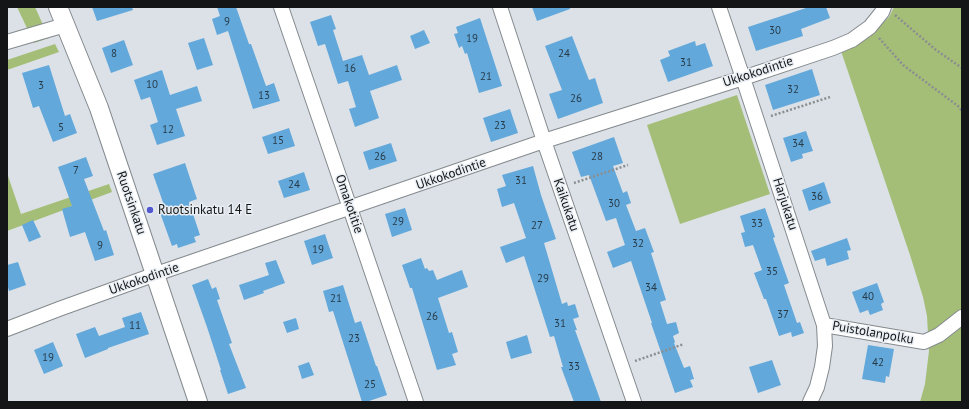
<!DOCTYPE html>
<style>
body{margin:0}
#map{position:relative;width:969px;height:409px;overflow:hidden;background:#dbe1e6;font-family:"PT Sans",sans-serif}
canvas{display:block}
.frame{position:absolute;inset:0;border:8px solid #131516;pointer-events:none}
</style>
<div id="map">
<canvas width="969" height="409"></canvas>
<div class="frame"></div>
</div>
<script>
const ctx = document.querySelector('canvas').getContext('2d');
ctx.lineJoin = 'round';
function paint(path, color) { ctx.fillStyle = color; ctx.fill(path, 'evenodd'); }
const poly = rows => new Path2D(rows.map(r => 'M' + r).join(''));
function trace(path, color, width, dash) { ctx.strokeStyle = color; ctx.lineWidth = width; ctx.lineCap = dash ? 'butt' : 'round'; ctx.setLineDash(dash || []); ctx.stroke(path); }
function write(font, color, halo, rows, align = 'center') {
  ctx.font = font + ' "PT Sans",sans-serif'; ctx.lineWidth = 3; ctx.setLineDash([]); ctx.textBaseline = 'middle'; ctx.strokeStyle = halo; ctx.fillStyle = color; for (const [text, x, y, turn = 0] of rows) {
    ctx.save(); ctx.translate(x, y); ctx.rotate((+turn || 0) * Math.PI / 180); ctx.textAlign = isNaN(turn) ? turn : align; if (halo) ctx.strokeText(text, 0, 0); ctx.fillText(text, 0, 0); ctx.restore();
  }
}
const green = poly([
 [17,7,35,7,49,38,34,43],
 [894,7,962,7,962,402,920,402,925,384,929,351,927,316,923,297,910,255,841,51,855,46,867,38,889,17],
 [55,44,59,52,7,70,7,60],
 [737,95,770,194,680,224,647,125],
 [7,173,21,214,109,184,112,192,7,231]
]);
const building = poly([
 [92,7,132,7,133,10,97,21],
 [217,7,236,7,249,44,251,44,266,86,274,83,280,101,253,109,228,31,217,35,212,19,220,16],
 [532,7,570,7,570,9,537,21],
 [809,7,826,7,830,18,801,29,803,36,756,51,748,27],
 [331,15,336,29,333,30,343,61,362,55,369,75,397,65,402,80,370,91,379,118,355,127,349,109,356,107,348,81,338,84,325,44,318,46,310,22],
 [480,18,502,86,479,93,467,53,465,54,462,46,459,48,454,34,458,33,456,27],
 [424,30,430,43,415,49,410,36],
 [572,36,589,80,595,78,603,103,558,119,549,94,562,90,545,46],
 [204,38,213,65,197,70,188,43],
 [124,40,133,65,111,73,102,48],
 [695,41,696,46,705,43,713,66,668,82,660,60,670,56,668,51],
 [49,65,65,116,70,114,77,133,53,142,39,106,33,108,22,73],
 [812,69,820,95,773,110,765,85],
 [162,70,170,95,197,86,202,101,176,109,185,136,157,145,150,125,158,122,150,97,141,100,134,80],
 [510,109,518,133,491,142,483,118],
 [289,128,295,146,268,154,262,137],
 [806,131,813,151,802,154,803,158,791,162,783,138],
 [614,137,623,163,613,166,623,193,627,191,631,203,626,205,636,231,645,228,654,252,651,253,666,300,660,302,667,324,676,322,679,333,673,336,675,342,674,343,684,368,690,366,694,379,690,380,693,387,675,393,651,323,652,323,631,261,613,268,607,252,625,245,616,218,606,221,589,175,581,177,572,152],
 [391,143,397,161,369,170,363,152],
 [86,157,93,176,84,179,104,231,106,230,114,255,95,261,85,232,70,237,62,209,72,206,58,167],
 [185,163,197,199,189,202,200,235,194,237,196,242,178,248,177,244,172,246,159,210,165,208,153,174],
 [533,166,541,195,556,239,544,243,562,304,567,302,568,306,575,304,579,317,573,319,577,330,575,330,601,402,574,402,561,367,563,367,554,336,550,337,524,256,506,263,500,247,526,238,514,203,502,207,497,189,506,186,502,175],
 [304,172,310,190,284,198,278,181],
 [824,182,831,203,809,211,802,190],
 [405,208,412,230,392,237,385,214],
 [765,208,775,237,773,238,789,283,784,285,797,323,800,322,804,333,792,337,791,332,779,336,766,299,764,299,754,273,762,270,753,245,745,247,741,233,745,232,740,216],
 [33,220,41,237,29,242,22,225],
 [325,234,333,258,312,265,304,241],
 [847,238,851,250,847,251,849,259,827,266,825,258,815,261,811,251],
 [421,258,425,269,427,268,429,271,433,270,437,280,462,270,468,287,438,298,449,333,452,332,458,352,452,354,456,365,437,370,412,288,410,288,402,265],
 [276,260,285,283,263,291,264,293,244,300,239,285,269,275,265,263],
 [18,262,26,285,9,291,7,284,7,265],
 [208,279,212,289,216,287,220,299,217,300,232,343,229,344,246,388,228,394,220,370,221,370,207,327,192,285],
 [877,283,884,302,881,304,883,310,870,315,868,310,860,313,852,292],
 [343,285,355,323,361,321,376,366,377,366,387,395,366,402,362,402,333,311,329,312,323,291],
 [141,312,149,334,108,348,108,349,85,358,76,334,95,327,99,336,125,327,122,318],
 [296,318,299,329,287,333,283,322],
 [527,335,532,353,511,359,506,342],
 [53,342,63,366,44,374,34,350],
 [868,345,894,349,889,377,886,376,885,383,862,379],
 [772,360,781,385,758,393,749,367],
 [309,362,314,375,302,379,298,366]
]);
const path = poly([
 [895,15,936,50,962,68],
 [879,38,903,65,958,106,962,111],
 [771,116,830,97],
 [574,183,628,165],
 [635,361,684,344]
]);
const minor = poly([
 [281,7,350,208,416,402],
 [500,7,544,141,634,402],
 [719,7,743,78,824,325,825,346,822,367,817,387,810,402],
 [7,42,65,25],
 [824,325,924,342,939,335,962,317],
 [7,329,59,309,156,274,544,141,743,78,833,48,852,40,870,27,882,12,884,7]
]);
const tertiary = poly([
 [58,7,99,108,198,402]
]);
const markers = [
 [150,210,4,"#5258ce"]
];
const numberNames = [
 ["9",227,22],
 ["30",775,31],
 ["19",472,39],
 ["8",114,54],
 ["24",564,54],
 ["31",686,63],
 ["16",350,69],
 ["21",486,77],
 ["10",152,85],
 ["3",41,86],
 ["32",793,90],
 ["13",264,96],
 ["26",576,99],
 ["23",500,126],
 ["5",61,128],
 ["12",168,130],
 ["15",278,141],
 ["34",798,144],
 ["26",380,157],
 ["28",597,157],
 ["7",76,171],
 ["31",521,181],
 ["24",294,185],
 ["36",817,197],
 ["30",614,204],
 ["29",398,222],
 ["33",757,224],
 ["27",537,226],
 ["32",638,244],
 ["9",100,246],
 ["19",318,250],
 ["35",772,272],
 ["29",543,279],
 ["34",651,288],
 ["40",868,297],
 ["21",336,299],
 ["37",783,315],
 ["26",432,317],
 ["31",560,324],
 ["11",135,326],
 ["23",354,339],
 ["19",48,358],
 ["42",878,363],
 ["33",574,367],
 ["25",370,385]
];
const streetNames = [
 ["Ukkokodintie",758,72,-18],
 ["Ukkokodintie",451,174,-19],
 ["Ruotsinkatu",131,203,71],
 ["Omakotitie",349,204,71],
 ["Harjukatu",785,204,72],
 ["Kaikukatu",566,205,71],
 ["Ukkokodintie",144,279,-19],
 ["Puistolanpolku",873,333,10]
];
const poiNames = [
 ["Ruotsinkatu 14 E",158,210]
];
paint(green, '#a4be77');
paint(building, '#63a8db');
trace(minor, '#848a8e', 16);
trace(tertiary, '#848a8e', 20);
trace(path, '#8a8e91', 2.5, [2, 2]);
trace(minor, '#fff', 14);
trace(tertiary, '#fff', 18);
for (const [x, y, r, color] of markers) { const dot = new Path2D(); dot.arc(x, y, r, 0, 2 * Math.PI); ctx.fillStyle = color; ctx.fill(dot); trace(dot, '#e8eef3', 1.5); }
write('11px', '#273a47', null, numberNames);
write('13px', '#131516', '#e8eef3', streetNames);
write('13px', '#131516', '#e8eef3', poiNames, 'left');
</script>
